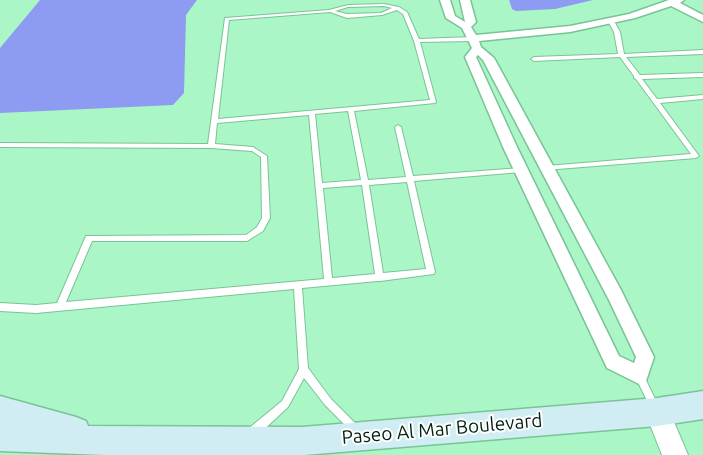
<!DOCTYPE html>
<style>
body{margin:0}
canvas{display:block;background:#aaf6c6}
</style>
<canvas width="703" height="455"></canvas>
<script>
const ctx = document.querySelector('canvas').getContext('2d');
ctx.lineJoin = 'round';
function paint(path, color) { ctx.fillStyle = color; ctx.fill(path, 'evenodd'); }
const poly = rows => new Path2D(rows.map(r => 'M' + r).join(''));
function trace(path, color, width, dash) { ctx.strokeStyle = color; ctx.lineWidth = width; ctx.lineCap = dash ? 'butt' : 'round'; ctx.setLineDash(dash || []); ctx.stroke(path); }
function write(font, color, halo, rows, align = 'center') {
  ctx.font = font + ' Ubuntu,sans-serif'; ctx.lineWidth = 4; ctx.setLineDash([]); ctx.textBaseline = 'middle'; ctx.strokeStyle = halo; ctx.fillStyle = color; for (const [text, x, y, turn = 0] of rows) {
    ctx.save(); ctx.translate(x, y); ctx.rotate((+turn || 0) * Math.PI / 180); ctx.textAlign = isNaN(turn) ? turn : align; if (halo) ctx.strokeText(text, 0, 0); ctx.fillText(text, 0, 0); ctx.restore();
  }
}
const water = poly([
 [40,0,197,0,186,15,184,93,173,105,0,113,0,48],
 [509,0,593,0,555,9,516,11,512,9]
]);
const service = poly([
 [384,4,399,7,407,12,419,39,472,37,475,39,472,41,420,42,436,102,435,103,354,111,368,180,406,177,395,127,398,125,401,127,413,176,521,168,524,170,521,172,414,181,435,272,434,274,380,281,378,281,302,288,308,368,331,399,358,426,360,429,358,432,355,434,352,432,325,405,304,378,288,407,256,437,252,438,248,437,247,433,248,429,282,401,299,369,294,289,36,313,0,311,0,303,36,305,57,303,86,236,246,235,257,227,262,218,261,157,252,151,211,148,0,147,0,143,208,144,225,18,329,10,348,5,384,4],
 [384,6,392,8,381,13,347,14,335,11,348,7,384,6],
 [397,10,403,14,414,41,430,100,218,119,229,20,330,12,347,18,382,15,397,10],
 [348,111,361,180,322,183,315,114,348,111],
 [309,115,324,279,66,302,92,241,247,241,263,231,270,218,267,156,253,147,215,144,217,123,309,115],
 [407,182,426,269,383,273,369,185,407,182],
 [362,185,375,274,332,278,323,188,362,185],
 [611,19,614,21,620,32,624,54,703,50,703,54,626,57,640,75,703,73,703,77,642,79,657,99,703,95,703,99,660,103,699,156,696,158,545,170,544,168,545,166,547,166,691,154,636,79,634,78,634,76,620,57,534,61,531,59,534,57,618,54,614,32,608,21,611,19],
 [639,370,642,372,658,405,660,408,658,411,655,413,652,411,636,378,634,375,636,372,639,370]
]);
const minor = poly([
 [440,0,450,0,455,16,465,22,460,0,470,0,476,22,471,27,476,35,570,26,629,14,669,0,684,0,680,3,703,15,703,22,671,6,635,18,570,32,479,41,481,47,494,58,621,290,651,351,654,357,646,381,639,384,607,368,503,147,465,57,472,48,462,28,446,18,440,0],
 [478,55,483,60,609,300,636,357,634,363,619,356,517,147,476,57,478,55]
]);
const tertiary = poly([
 [657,400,666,403,688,455,662,455,645,412,648,403,657,400]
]);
const secondary = poly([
 [703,391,703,419,657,426,304,455,105,455,0,451,0,396,76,417,86,421,88,426,302,427,657,398,703,391]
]);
const nearStreetnames = [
 ["Paseo Al Mar Boulevard",442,429,-5]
];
paint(water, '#8d9bf2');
trace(service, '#79c496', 2);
trace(minor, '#79c496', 3);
trace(tertiary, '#79c496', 2);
trace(secondary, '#79c496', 3);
paint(service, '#fff');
paint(minor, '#fff');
paint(tertiary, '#fff');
paint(secondary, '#d1edf4');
write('19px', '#022110', '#fff', nearStreetnames);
</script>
